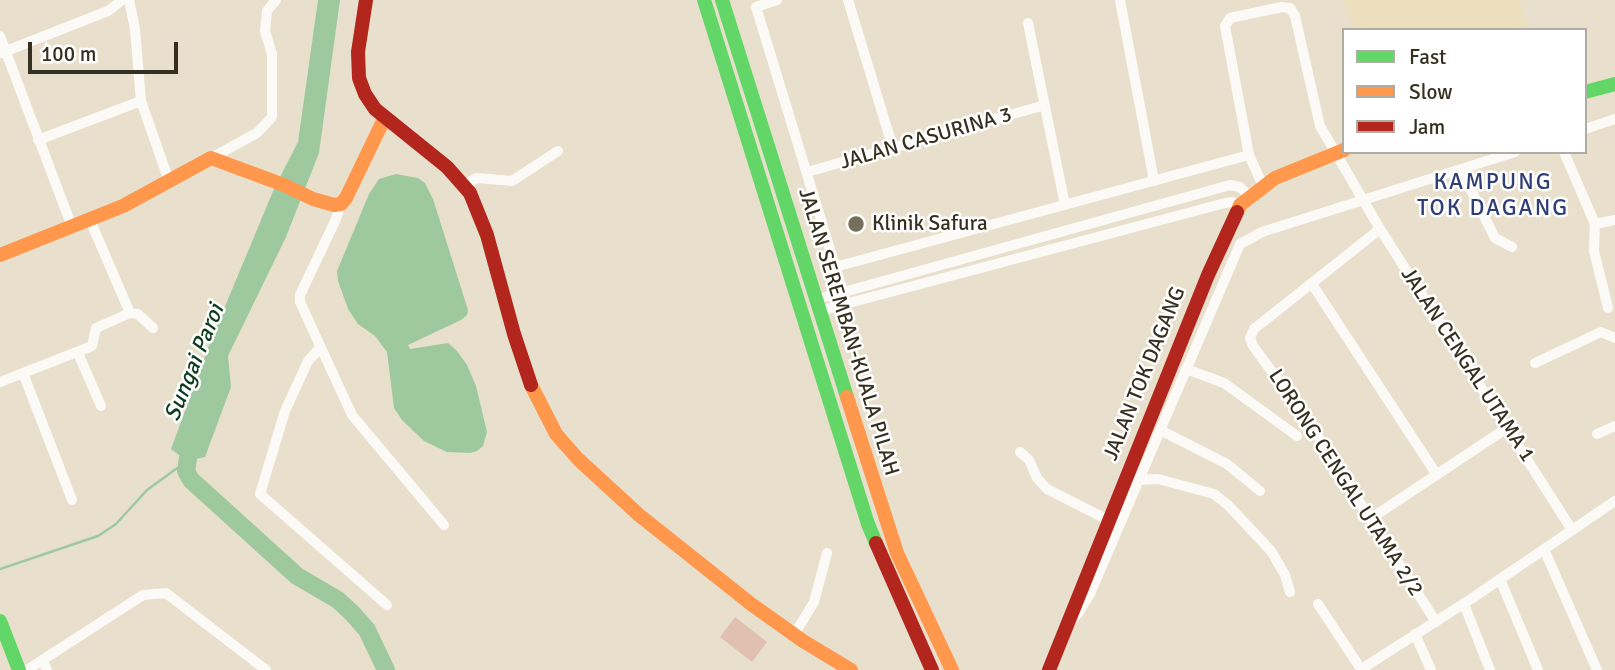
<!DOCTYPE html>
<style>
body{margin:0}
#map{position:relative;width:1615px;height:670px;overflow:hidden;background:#e8e0cc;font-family:Signika,sans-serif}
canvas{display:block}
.legend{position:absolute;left:1342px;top:28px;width:245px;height:126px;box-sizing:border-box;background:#fff;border:2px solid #afaca6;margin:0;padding:9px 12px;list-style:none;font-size:21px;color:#363021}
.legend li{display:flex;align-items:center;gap:14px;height:35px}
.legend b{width:35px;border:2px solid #afaca6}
.scale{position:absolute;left:28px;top:42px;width:150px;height:32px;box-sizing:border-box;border:4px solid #363021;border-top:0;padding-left:9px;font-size:21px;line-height:24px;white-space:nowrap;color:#363021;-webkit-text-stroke:5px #fff;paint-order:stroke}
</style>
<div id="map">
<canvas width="1615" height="670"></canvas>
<ul class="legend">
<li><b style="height:9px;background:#63d668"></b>Fast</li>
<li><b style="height:9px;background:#ff974d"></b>Slow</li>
<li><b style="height:9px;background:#b3261e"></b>Jam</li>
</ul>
<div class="scale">100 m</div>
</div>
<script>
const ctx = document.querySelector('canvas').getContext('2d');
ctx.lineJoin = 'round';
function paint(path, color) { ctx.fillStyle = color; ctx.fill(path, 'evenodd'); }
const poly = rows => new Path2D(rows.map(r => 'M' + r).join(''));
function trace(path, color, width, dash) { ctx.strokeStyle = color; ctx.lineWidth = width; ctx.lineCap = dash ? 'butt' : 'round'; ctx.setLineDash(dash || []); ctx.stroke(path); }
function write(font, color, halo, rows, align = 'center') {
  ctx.font = font + ' Signika,sans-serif'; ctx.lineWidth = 5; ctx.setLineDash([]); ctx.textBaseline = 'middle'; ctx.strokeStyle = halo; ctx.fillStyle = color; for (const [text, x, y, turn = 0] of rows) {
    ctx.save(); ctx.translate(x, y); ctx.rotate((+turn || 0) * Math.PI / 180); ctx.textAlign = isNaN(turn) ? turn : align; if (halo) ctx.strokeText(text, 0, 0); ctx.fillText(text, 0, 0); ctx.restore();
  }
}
const built = poly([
 [1344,0,1519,0,1529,30,1353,30]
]);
const green = poly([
 [735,617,767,642,752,662,720,637]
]);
const water = poly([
 [318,0,340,0,319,153,286,237,228,356,231,387,205,457,187,461,171,449,213,335,274,189,298,142],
 [396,174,418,178,425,183,433,199,468,310,467,315,461,320,408,345,410,349,448,343,457,351,467,365,476,386,487,432,483,446,477,451,470,453,447,452,424,441,402,420,394,408,387,352,375,336,358,324,348,309,338,281,337,271,369,194,379,179]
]);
const stream = poly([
 [0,569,98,536,116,524,147,490,187,461]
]);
const river = poly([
 [191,440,186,471,191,480,297,576,338,600,353,614,367,630,386,670]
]);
const street = poly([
 [129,0,135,29,141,101,169,181],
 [777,0,756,7,843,292],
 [848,0,893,148],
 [1120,0,1154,181],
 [1028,23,1065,205],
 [0,36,72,227],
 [1,53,108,11,122,0],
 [1585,129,1615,119],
 [38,140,141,101],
 [1564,152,1595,224,1594,251,1608,308],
 [211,158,257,133,272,117,272,54,265,31,267,11,276,0],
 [1461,170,1495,238,1512,247],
 [807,172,1045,105],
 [464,185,477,178,512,181,558,151],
 [1263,186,1249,155,1225,26,1230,18,1282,7,1290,8,1295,16,1320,126,1380,229,1572,530],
 [341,204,336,219,300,295,300,302,352,415,444,525],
 [90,220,130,313],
 [1595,224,1615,220],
 [1380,229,1254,329,1250,338,1253,346,1308,421,1436,622],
 [835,267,1249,155],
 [1312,284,1437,475],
 [815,300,1230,185,1240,187,1249,196],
 [819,311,1225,203,1232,202,1240,205],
 [321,347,308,361,285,411,260,494,387,605],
 [78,353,101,406],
 [1535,363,1601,332,1615,338],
 [1186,369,1224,383,1297,436],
 [23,373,72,500],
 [0,382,92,346,96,328,130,313,138,314,153,328],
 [1160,430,1227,464,1260,491],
 [1597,434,1615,426],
 [1020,452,1029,460,1037,478,1047,489,1108,520],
 [1139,480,1158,479,1214,494,1228,505,1271,551,1285,575,1290,592],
 [1370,519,1507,428],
 [1544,549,1597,670],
 [1500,579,1538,670],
 [1318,604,1361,669],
 [1464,604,1490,670],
 [1073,619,1079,612,1090,594,1240,244,1262,232,1515,152],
 [1415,634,1431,670],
 [794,635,814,602,827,553],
 [42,660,47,670],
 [27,670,143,595,166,593,266,670],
 [1360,670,1471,599,1615,501]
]);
const fast = poly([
 [704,0,868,524,876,543],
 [722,0,847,397],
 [1585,92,1615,84],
 [0,621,19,670]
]);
const slow = poly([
 [1237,212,1240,205,1275,178,1344,150],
 [0,255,123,206,211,158,284,185,313,199,334,205,341,204,346,198,385,117],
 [531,385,556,434,578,459,639,515,751,604,803,641,851,670],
 [847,397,897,553,952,670]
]);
const jam = poly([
 [366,0,358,52,359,78,365,94,375,109,447,167,470,193,487,235,514,334,531,385],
 [876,543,932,670],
 [1049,670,1208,275,1237,212]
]);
const markers = [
 [856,224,9,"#746e5d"]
];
const streetNames = [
 ["JALAN CASURINA 3",926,139,-16],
 ["JALAN SEREMBAN-KUALA PILAH",848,332,73],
 ["JALAN CENGAL UTAMA 1",1467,365,57],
 ["JALAN TOK DAGANG",1145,374,-68],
 ["LORONG CENGAL UTAMA 2/2",1345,483,57]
];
const poiNames = [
 ["Klinik Safura",872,224]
];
const neighbourhoodNames = [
 ["KAMPUNG",1493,183],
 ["TOK DAGANG",1493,209]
];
const waterNames = [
 ["Sungai Paroi",195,363,-68]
];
paint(built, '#ecdfbd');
paint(green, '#e2c0b1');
paint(water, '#9ec99f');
trace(stream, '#9ec99f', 2.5);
trace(river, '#9ec99f', 18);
trace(street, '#fcfaf7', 10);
trace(fast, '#63d668', 14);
trace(slow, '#ff974d', 14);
trace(jam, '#b3261e', 14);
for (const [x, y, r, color] of markers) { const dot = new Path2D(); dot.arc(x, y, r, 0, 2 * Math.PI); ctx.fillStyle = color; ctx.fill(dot); trace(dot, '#fff', 2.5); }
write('21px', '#363021', '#fff', streetNames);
write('21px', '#363021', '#fff', poiNames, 'left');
ctx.letterSpacing = '2px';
write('23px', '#2f3e77', '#fff', neighbourhoodNames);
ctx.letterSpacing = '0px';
write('italic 23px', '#0b3d1c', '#fff', waterNames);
</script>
